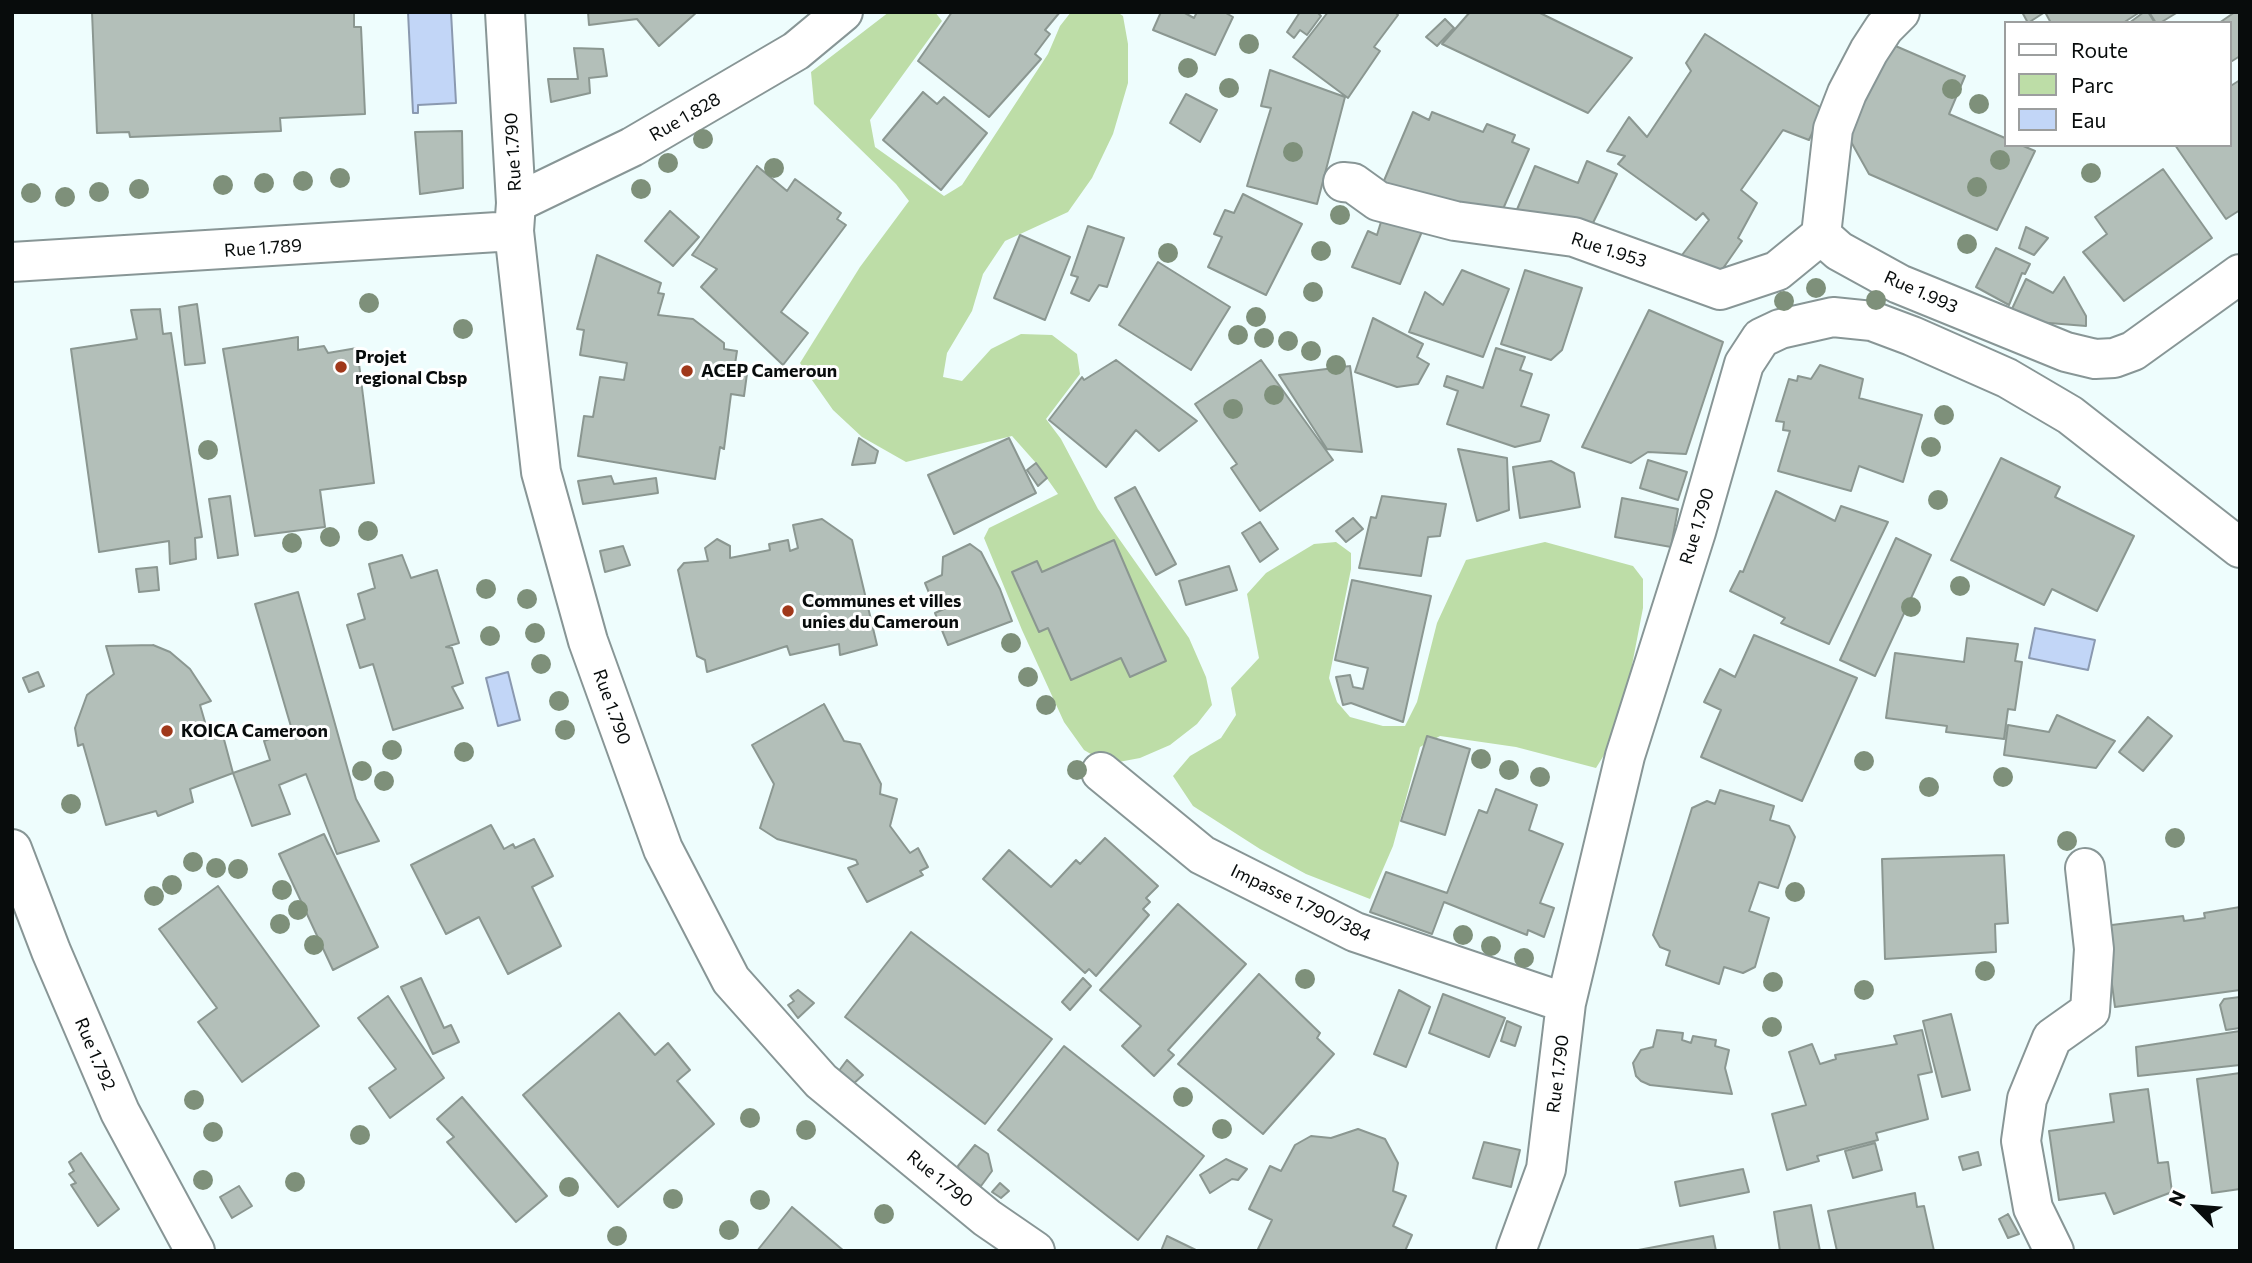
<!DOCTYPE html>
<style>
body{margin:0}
#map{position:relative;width:2252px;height:1263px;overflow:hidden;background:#eefdfd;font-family:Commissioner,sans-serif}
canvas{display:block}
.frame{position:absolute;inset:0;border:14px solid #080c0c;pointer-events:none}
.legend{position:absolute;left:2004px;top:21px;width:228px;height:126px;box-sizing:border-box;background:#fff;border:2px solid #9c9e9e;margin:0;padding:9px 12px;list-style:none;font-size:21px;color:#080c0c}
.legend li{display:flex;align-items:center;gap:14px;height:35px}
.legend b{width:35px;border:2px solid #9c9e9e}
.north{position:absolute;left:2161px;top:1172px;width:70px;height:70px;-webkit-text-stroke:5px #fff;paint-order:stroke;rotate:295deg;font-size:19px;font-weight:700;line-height:28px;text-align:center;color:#080c0c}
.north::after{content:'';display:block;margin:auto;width:24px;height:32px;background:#080c0c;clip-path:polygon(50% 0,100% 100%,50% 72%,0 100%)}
</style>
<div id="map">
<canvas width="2252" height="1263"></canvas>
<div class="frame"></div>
<ul class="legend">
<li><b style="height:9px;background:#fff"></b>Route</li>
<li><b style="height:19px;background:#bddda7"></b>Parc</li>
<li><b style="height:19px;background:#c2d6f7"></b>Eau</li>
</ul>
<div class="north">N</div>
</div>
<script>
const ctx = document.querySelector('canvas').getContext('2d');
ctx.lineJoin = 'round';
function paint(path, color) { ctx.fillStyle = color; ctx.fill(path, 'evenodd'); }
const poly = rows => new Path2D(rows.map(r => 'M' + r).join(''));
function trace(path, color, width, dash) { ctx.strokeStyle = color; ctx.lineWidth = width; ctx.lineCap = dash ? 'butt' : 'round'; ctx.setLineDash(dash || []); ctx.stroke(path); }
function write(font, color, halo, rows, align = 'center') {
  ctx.font = font + ' Commissioner,sans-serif'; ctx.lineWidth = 6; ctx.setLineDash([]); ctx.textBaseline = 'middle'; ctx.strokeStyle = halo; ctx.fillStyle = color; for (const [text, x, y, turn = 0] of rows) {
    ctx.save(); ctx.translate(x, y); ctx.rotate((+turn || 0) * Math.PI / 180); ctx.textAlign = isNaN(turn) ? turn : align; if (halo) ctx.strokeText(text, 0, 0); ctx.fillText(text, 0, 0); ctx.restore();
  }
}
const green = poly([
 [889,12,935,12,942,21,870,120,875,147,944,196,962,185,1048,54,1060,26,1071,12,1117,12,1123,16,1128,44,1128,83,1113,134,1092,178,1068,212,1005,241,983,274,972,311,947,353,943,377,962,381,991,349,1021,334,1052,335,1077,354,1080,374,1046,419,1061,439,1098,509,1189,638,1206,677,1212,705,1197,724,1170,745,1140,758,1108,764,1084,750,1064,722,1022,630,984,538,989,528,1058,494,1036,463,1012,436,906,462,862,437,833,410,800,363,860,267,909,201,896,184,814,104,811,72],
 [1336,542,1351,553,1351,569,1329,678,1337,702,1350,717,1383,726,1405,726,1417,702,1437,623,1466,560,1545,542,1633,566,1643,579,1643,608,1628,686,1609,747,1596,768,1516,747,1440,736,1420,747,1393,846,1370,899,1306,874,1260,849,1193,806,1173,776,1190,756,1221,738,1236,715,1231,688,1259,658,1247,594,1266,573,1314,544]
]);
const water = poly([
 [408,12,451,12,456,103,418,105,418,113,413,113,408,12],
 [2035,628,2095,640,2088,670,2029,658,2035,628],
 [508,672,520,720,498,726,486,678,508,672]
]);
const building = poly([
 [92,12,354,12,354,27,361,27,365,114,280,118,281,131,130,137,129,132,97,133,92,12],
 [588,12,697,12,659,46,637,19,589,25,588,12],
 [952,12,1060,12,1045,30,1050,34,1035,54,1041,59,989,117,918,61,952,12],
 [1161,12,1183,12,1194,18,1197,12,1224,12,1233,17,1215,55,1153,30,1161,12],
 [1300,12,1317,12,1321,16,1307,35,1300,30,1294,38,1287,32,1300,12],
 [1328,12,1395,12,1398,15,1374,47,1380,51,1348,98,1293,57,1328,12],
 [1470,12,1538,12,1632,58,1588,113,1442,44,1470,12],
 [2022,12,2140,12,2123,23,2051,23,2045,12,2028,23,2022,12],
 [2144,12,2148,12,2155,23,2129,23,2144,12],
 [2149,12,2178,12,2160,23,2156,23,2149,12],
 [2235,12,2240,12,2240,56,2229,63,2229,23,2219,23,2235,12],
 [1445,19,1454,28,1437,46,1426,37,1445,19],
 [1705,34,1823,109,1809,140,1783,130,1741,190,1757,203,1738,238,1742,241,1717,277,1682,255,1709,220,1703,213,1696,220,1618,164,1625,156,1607,151,1629,117,1647,137,1691,71,1686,63,1705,34],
 [1884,41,1965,76,1949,114,2005,138,2005,145,2021,145,2035,151,1997,230,1869,174,1845,131,1884,41],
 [574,48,603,49,607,76,589,78,590,93,551,102,548,79,578,79,574,48],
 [1270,70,1345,97,1317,204,1247,186,1271,108,1261,106,1270,70],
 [2240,80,2240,210,2226,219,2175,145,2229,145,2229,87,2240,80],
 [923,92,937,104,944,97,987,133,941,190,883,140,923,92],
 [1186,94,1217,110,1200,142,1170,123,1186,94],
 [1413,112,1429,120,1432,112,1483,132,1487,124,1515,135,1512,142,1529,149,1500,216,1447,199,1444,206,1383,183,1413,112],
 [462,131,463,188,420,194,415,132,462,131],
 [1587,161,1617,174,1590,229,1516,212,1535,166,1578,183,1587,161],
 [757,166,787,191,795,179,841,213,837,219,846,225,781,312,808,333,783,365,701,287,717,269,692,255,757,166],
 [2163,169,2212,238,2124,301,2083,252,2107,234,2095,217,2163,169],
 [1243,194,1302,224,1266,295,1208,267,1222,237,1214,234,1225,210,1234,213,1243,194],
 [670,211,699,237,673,266,645,241,670,211],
 [1384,212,1426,222,1400,284,1352,267,1368,231,1377,235,1384,212],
 [1088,226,1124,238,1107,287,1099,285,1089,301,1071,293,1078,277,1071,275,1088,226],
 [2026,227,2048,238,2034,255,2019,248,2026,227],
 [1020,235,1070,257,1045,320,994,298,1020,235],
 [1996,248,2030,264,2025,274,2022,273,2009,305,1976,287,1996,248],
 [597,255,661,283,658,293,664,294,658,315,693,319,724,343,724,349,737,351,735,364,748,366,744,396,731,394,724,449,720,447,715,479,578,456,584,416,593,417,600,377,624,380,627,363,580,355,584,330,577,329,597,255],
 [1158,262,1230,307,1191,370,1119,325,1158,262],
 [1462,270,1509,289,1483,357,1409,332,1425,292,1443,305,1462,270],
 [1525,270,1582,288,1562,350,1551,360,1501,344,1525,270],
 [2064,277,2086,316,2086,326,2037,322,2011,311,2026,279,2053,293,2064,277],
 [197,304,205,363,185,365,179,307,197,304],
 [160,309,163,334,171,333,202,537,195,538,196,559,170,564,169,541,99,552,71,349,137,339,131,310,160,309],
 [1649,310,1723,342,1686,454,1648,452,1631,463,1582,447,1649,310],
 [1373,318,1423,344,1417,357,1429,364,1418,384,1397,387,1355,372,1373,318],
 [298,337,298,350,324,346,328,353,357,348,374,483,320,490,325,527,255,536,223,349,298,337],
 [1496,348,1525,357,1520,370,1532,374,1521,406,1549,415,1540,441,1515,447,1447,424,1458,391,1444,386,1447,376,1483,388,1496,348],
 [1116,360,1197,421,1159,451,1136,430,1106,467,1049,420,1082,377,1084,380,1116,360],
 [1261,360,1333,460,1260,511,1231,468,1237,464,1195,404,1261,360],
 [1820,365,1863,379,1859,398,1922,415,1903,482,1859,466,1851,491,1778,471,1790,431,1783,430,1784,422,1776,421,1789,379,1797,381,1798,376,1811,379,1820,365],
 [1350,366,1362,452,1327,449,1279,375,1350,366],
 [859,438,878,451,875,463,852,465,859,438],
 [1009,438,1036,493,954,534,928,475,1009,438],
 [1458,449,1507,458,1509,510,1477,521,1458,449],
 [2001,458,2060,487,2055,497,2134,536,2097,611,2052,589,2044,605,1951,560,2001,458],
 [1648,460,1687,472,1678,500,1640,488,1648,460],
 [1551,461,1574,473,1580,507,1520,518,1513,467,1551,461],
 [1036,463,1047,478,1038,486,1027,470,1036,463],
 [611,476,614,484,656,478,658,493,583,504,578,481,611,476],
 [1135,487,1176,564,1156,575,1115,498,1135,487],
 [1776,491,1835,521,1841,506,1888,522,1829,644,1781,623,1785,618,1730,591,1740,571,1743,572,1776,491],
 [230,496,238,555,218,558,209,499,230,496],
 [1382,496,1446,504,1440,536,1428,537,1421,576,1359,568,1371,517,1376,518,1382,496],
 [1622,498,1678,509,1671,547,1615,537,1622,498],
 [1353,518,1363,529,1346,542,1336,531,1353,518],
 [822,519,852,540,877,645,840,655,839,644,790,655,787,646,707,672,705,660,697,656,678,570,684,563,708,561,705,548,717,539,730,546,730,558,770,550,769,544,788,540,790,551,798,548,793,525,822,519],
 [1260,522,1278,549,1260,562,1242,533,1260,522],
 [1896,538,1931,555,1875,676,1840,660,1896,538],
 [1114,540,1166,661,1130,677,1121,658,1071,680,1048,628,1039,632,1012,572,1037,561,1042,572,1114,540],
 [970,544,981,552,1000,589,1012,621,948,645,935,613,957,603,952,597,934,605,925,583,942,575,943,557,970,544],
 [623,546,630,565,605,572,600,551,623,546],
 [402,555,411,578,437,570,459,643,446,647,452,648,463,683,452,687,463,708,393,730,373,664,360,668,347,625,365,619,358,594,375,588,369,564,402,555],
 [1229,566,1237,590,1186,605,1179,581,1229,566],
 [157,567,159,590,139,592,136,569,157,567],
 [1352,580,1431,596,1403,722,1351,703,1343,705,1336,677,1350,675,1353,687,1363,689,1368,668,1335,660,1352,580],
 [298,592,356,799,379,841,337,854,306,774,279,785,290,814,252,826,233,773,270,760,264,741,292,730,255,604,298,592],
 [1754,635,1857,678,1802,801,1701,757,1721,710,1704,702,1720,669,1735,677,1754,635],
 [1967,638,2018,644,2015,661,2022,662,2015,710,2008,709,2004,739,1946,732,1947,726,1886,718,1895,653,1964,662,1967,638],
 [153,645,170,652,190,669,211,701,200,705,209,736,222,732,233,773,190,789,193,802,158,816,156,811,106,825,83,744,78,746,75,728,87,695,114,674,106,646,153,645],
 [38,672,44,686,29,692,23,678,38,672],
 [824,704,844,741,860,744,881,784,880,794,897,799,890,826,910,853,918,848,928,867,920,871,923,875,867,902,848,868,858,864,856,860,777,839,760,828,774,784,752,745,824,704],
 [2057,715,2115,741,2096,768,2004,755,2008,725,2049,732,2057,715],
 [2148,717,2172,736,2143,771,2119,752,2148,717],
 [1427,736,1470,749,1445,835,1401,821,1427,736],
 [1496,789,1537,805,1529,830,1563,844,1540,903,1554,908,1544,937,1528,930,1527,935,1444,902,1432,934,1370,912,1386,872,1447,893,1479,810,1487,813,1496,789],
 [1720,790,1774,806,1770,820,1789,826,1795,837,1778,888,1759,882,1749,911,1769,918,1755,967,1743,973,1724,967,1719,984,1666,965,1670,951,1660,947,1653,935,1692,808,1707,801,1715,804,1720,790],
 [491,825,504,849,513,844,515,848,534,839,553,876,532,887,561,946,508,974,479,917,446,934,411,865,491,825],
 [324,834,378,947,333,970,279,854,324,834],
 [1105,838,1158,886,1146,898,1150,902,1143,909,1149,915,1096,976,1089,969,1085,973,983,879,1009,850,1051,887,1076,860,1080,864,1105,838],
 [2004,855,2008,923,1995,924,1996,952,1885,959,1882,859,2004,855],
 [218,886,319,1026,242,1082,198,1022,217,1008,159,929,218,886],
 [1178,904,1246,964,1168,1050,1174,1055,1154,1076,1122,1046,1141,1026,1100,990,1178,904],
 [2240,907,2240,990,2115,1007,2104,926,2183,916,2184,921,2205,918,2204,913,2240,907],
 [911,932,1052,1039,985,1124,845,1017,911,932],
 [1259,974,1320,1033,1317,1038,1334,1054,1263,1134,1178,1064,1259,974],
 [421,978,444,1028,451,1025,459,1042,433,1054,401,987,421,978],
 [1083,978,1091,986,1070,1010,1062,1002,1083,978],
 [798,990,814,1003,798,1018,788,1005,794,1001,790,996,798,990],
 [1399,990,1430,1007,1406,1067,1374,1054,1399,990],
 [1443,994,1505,1018,1489,1057,1429,1033,1443,994],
 [388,996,444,1078,390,1118,369,1088,396,1069,358,1018,388,996],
 [2240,997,2240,1028,2226,1030,2220,1005,2224,999,2240,997],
 [619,1013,655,1055,668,1043,690,1070,677,1081,714,1124,618,1207,523,1095,619,1013],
 [1951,1014,1970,1090,1942,1097,1923,1021,1951,1014],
 [1507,1021,1521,1027,1515,1046,1501,1041,1507,1021],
 [1657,1030,1683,1033,1682,1040,1691,1043,1693,1036,1716,1040,1715,1046,1729,1050,1725,1068,1732,1094,1650,1085,1641,1081,1636,1076,1633,1063,1641,1050,1653,1047,1657,1030],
 [1922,1030,1932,1072,1918,1075,1928,1119,1876,1133,1878,1140,1817,1156,1819,1161,1787,1170,1772,1114,1806,1105,1789,1052,1812,1044,1820,1064,1836,1059,1835,1055,1897,1044,1894,1036,1922,1030],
 [2240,1031,2240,1065,2138,1076,2136,1047,2240,1031],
 [1064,1046,1204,1156,1138,1240,998,1130,1064,1046],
 [847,1060,863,1075,852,1085,838,1072,847,1060],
 [2240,1073,2240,1189,2212,1193,2197,1079,2240,1073],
 [2148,1089,2158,1163,2168,1162,2172,1192,2114,1214,2105,1193,2059,1200,2049,1131,2114,1122,2110,1094,2148,1089],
 [462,1097,547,1196,516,1222,447,1142,454,1137,437,1119,462,1097],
 [1358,1129,1385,1139,1398,1163,1393,1191,1406,1196,1393,1226,1412,1235,1405,1251,1262,1251,1258,1249,1272,1220,1249,1209,1270,1166,1281,1171,1295,1145,1311,1136,1331,1138,1358,1129],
 [1484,1142,1520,1150,1511,1187,1473,1178,1484,1142],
 [1875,1143,1882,1170,1853,1178,1845,1151,1875,1143],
 [975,1145,988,1154,992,1171,981,1186,959,1171,958,1166,975,1145],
 [1978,1152,1981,1165,1963,1170,1959,1157,1978,1152],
 [81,1153,119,1209,98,1226,71,1185,76,1183,69,1174,74,1171,69,1162,81,1153],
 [1226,1159,1247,1169,1238,1180,1232,1179,1210,1193,1200,1175,1226,1159],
 [1743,1169,1749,1192,1680,1206,1675,1182,1743,1169],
 [1000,1183,1009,1191,1001,1198,992,1192,1000,1183],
 [239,1186,252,1206,232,1218,220,1197,239,1186],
 [1915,1193,1917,1207,1924,1206,1934,1251,1837,1251,1828,1211,1915,1193],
 [1811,1205,1820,1251,1780,1251,1774,1212,1811,1205],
 [792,1207,844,1251,757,1251,792,1207],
 [2008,1214,2019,1234,2008,1238,1999,1219,2008,1214],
 [1167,1236,1198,1251,1161,1251,1167,1236],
 [1713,1236,1716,1251,1633,1251,1713,1236]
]);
const street = poly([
 [505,12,516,203,514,231,541,472,588,641,663,849,731,980,821,1081,987,1218,1035,1251],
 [1900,12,1884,28,1869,51,1847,93,1833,129,1821,235,1839,251,1899,284,2066,352,2095,359,2114,358,2133,351,2240,274],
 [1343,182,1353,183,1378,201,1455,221,1574,237,1720,290,1777,271,1821,235],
 [516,203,632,147,796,51,843,12],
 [12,262,514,231],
 [1101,772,1202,855,1355,932,1566,1003],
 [12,849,51,951,120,1112,195,1251],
 [1516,1251,1546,1169,1566,1003,1625,756,1696,532,1744,364,1761,338,1780,329,1833,317,1872,321,1912,336,2007,378,2070,415,2240,548],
 [2054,1251,2033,1208,2021,1141,2027,1099,2052,1038,2090,1011,2094,949,2085,868]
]);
const trees = [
 [1249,44],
 [1188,68],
 [1229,88],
 [1952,89],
 [1979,104],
 [703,139],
 [1293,152],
 [2000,160],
 [668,163],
 [774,168],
 [2091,173],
 [340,178],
 [303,181],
 [264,183],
 [223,185],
 [1977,187],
 [139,189],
 [641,189],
 [99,192],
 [31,193],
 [65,197],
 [1340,215],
 [1967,244],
 [1321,251],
 [1168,253],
 [1816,288],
 [1313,292],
 [1876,300],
 [1784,301],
 [369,303],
 [1256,317],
 [463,329],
 [1238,335],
 [1264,338],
 [1288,341],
 [1311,351],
 [1336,365],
 [1274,395],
 [1233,409],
 [1944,415],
 [1931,447],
 [208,450],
 [1938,500],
 [368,531],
 [330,537],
 [292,543],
 [1960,586],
 [486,589],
 [527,599],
 [1911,607],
 [535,633],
 [490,636],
 [1011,643],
 [541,664],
 [1028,677],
 [559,701],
 [1046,705],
 [565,730],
 [392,750],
 [464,752],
 [1481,759],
 [1864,761],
 [1077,770],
 [1509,770],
 [362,771],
 [1540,777],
 [2003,777],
 [384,781],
 [1929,787],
 [71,804],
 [2175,838],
 [2067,841],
 [193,862],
 [216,868],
 [238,869],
 [172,885],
 [282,890],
 [1795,892],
 [154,896],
 [298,910],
 [280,924],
 [1463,935],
 [314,945],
 [1491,946],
 [1524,958],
 [1985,971],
 [1305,979],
 [1773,982],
 [1864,990],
 [1772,1027],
 [1183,1097],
 [194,1100],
 [750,1118],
 [1222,1129],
 [806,1130],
 [213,1132],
 [360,1135],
 [203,1180],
 [295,1182],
 [569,1187],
 [673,1199],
 [760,1200],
 [884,1214],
 [729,1230],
 [617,1236]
];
const markers = [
 [341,367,7,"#a0381a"],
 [687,371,7,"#a0381a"],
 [788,611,7,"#a0381a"],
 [167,731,7,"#a0381a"]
];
const streetNames = [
 ["Rue 1.828",685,117,-30],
 ["Rue 1.790",513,152,-93],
 ["Rue 1.789",263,248,-4],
 ["Rue 1.953",1609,250,18],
 ["Rue 1.993",1921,292,24],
 ["Rue 1.790",1697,526,-73],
 ["Rue 1.790",612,707,70],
 ["Impasse 1.790/384",1301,903,26],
 ["Rue 1.792",95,1054,67],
 ["Rue 1.790",1558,1074,-83],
 ["Rue 1.790",940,1179,39]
];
const poiNames = [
 ["Projet",355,357],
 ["regional Cbsp",355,378],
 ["ACEP Cameroun",701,371],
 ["Communes et villes",802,601],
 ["unies du Cameroun",802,622],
 ["KOICA Cameroon",181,731]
];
paint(green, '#bddda7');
paint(water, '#c2d6f7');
trace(water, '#8a99b0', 2);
paint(building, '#b3bfb9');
trace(building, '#8b9791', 2);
trace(street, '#889696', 42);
trace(street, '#fff', 38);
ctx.fillStyle = '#7e907a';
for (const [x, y] of trees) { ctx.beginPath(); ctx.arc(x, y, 10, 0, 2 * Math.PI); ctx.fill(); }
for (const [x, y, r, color] of markers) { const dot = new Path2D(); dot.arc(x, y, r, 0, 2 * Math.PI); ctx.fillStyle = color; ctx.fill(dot); trace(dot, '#fff', 2.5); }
write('18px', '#080c0c', '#fff', streetNames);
write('bold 18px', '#080c0c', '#fff', poiNames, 'left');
</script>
